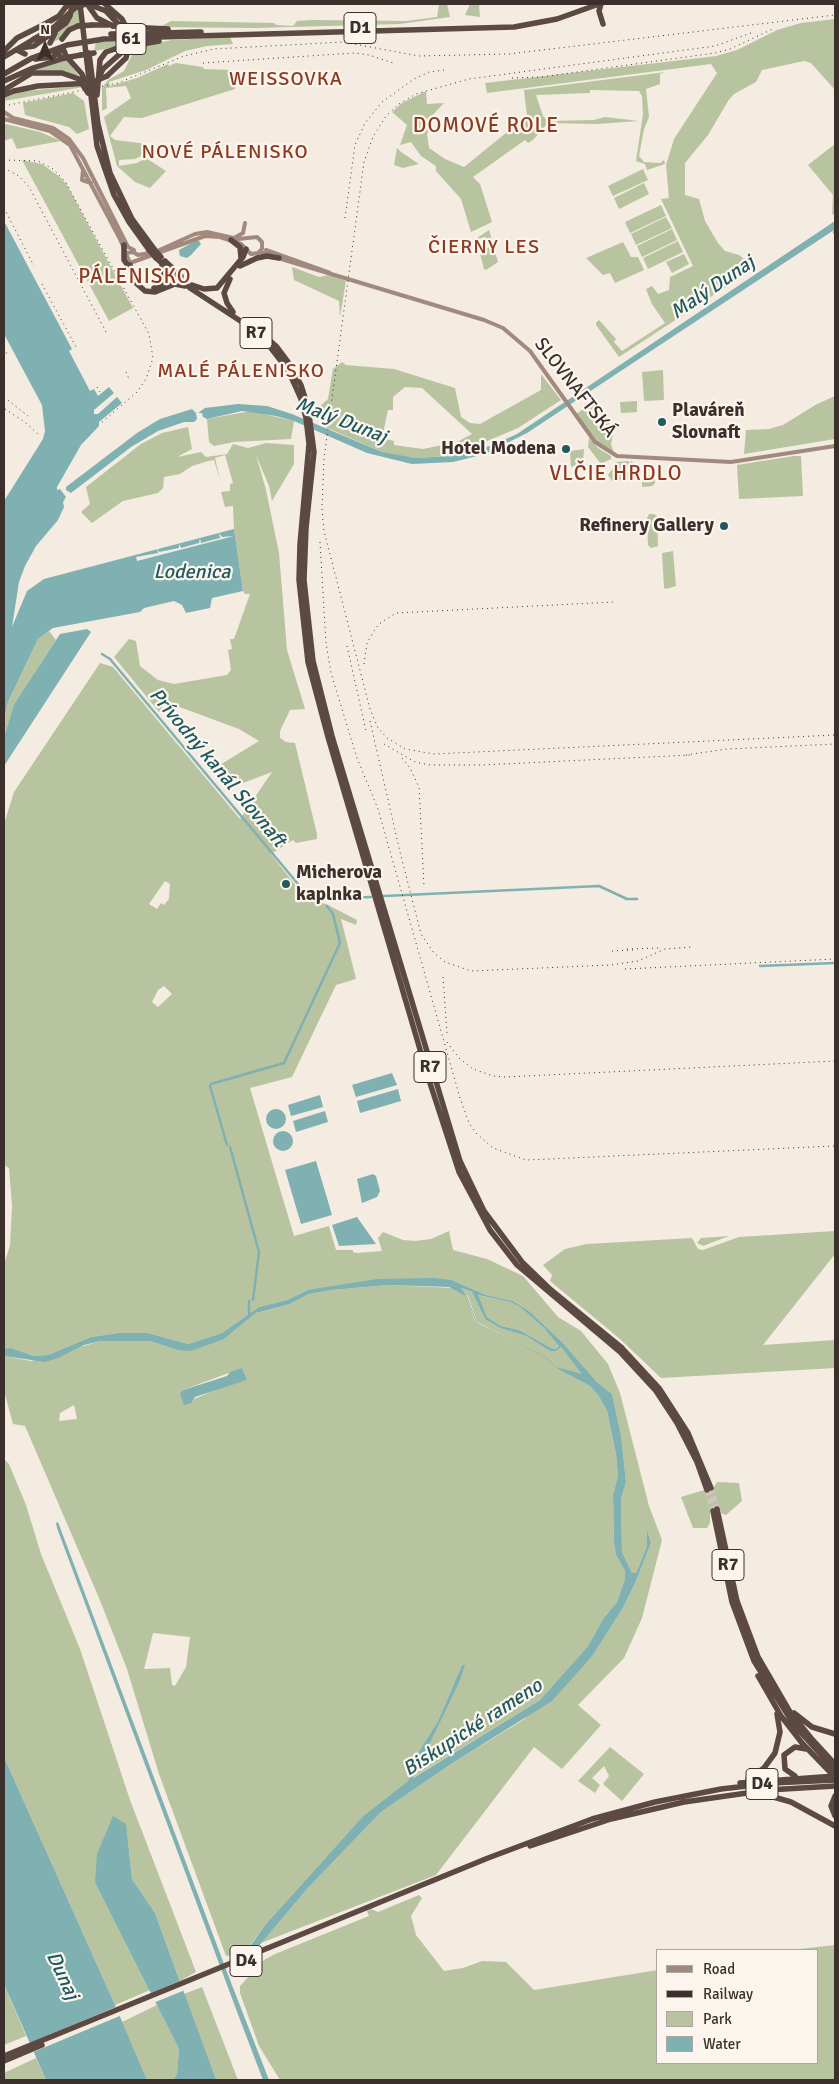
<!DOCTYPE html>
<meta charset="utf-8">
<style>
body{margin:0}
#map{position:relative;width:839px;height:2084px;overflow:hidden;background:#f4ebe1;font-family:Signika,sans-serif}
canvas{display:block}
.frame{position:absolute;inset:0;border:5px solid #3b302b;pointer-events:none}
.legend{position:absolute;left:656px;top:1949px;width:162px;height:115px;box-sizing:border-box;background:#fbf5ee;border:1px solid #aea6a0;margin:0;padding:6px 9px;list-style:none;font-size:15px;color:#3b302b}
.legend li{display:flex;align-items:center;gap:10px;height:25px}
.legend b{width:25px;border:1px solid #aea6a0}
.north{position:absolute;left:20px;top:20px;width:50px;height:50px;-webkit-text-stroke:4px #fbf5ee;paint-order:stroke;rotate:0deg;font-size:14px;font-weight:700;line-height:20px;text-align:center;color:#3b302b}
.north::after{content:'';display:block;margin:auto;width:18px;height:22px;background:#3b302b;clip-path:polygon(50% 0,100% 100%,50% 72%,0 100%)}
</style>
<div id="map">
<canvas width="839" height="2084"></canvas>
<div class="frame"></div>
<ul class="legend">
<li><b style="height:6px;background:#a18a7d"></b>Road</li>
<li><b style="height:6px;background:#3b302b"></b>Railway</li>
<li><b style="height:14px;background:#b8c4a0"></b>Park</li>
<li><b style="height:14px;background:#7fb0b2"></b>Water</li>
</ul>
<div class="north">N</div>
</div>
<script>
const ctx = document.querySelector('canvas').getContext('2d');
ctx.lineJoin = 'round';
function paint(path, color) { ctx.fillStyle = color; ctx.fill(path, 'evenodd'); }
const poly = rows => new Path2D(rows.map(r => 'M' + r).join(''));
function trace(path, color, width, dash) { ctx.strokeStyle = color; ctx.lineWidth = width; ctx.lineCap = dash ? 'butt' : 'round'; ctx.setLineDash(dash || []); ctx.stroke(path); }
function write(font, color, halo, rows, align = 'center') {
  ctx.font = font + ' Signika,sans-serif'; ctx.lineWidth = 4.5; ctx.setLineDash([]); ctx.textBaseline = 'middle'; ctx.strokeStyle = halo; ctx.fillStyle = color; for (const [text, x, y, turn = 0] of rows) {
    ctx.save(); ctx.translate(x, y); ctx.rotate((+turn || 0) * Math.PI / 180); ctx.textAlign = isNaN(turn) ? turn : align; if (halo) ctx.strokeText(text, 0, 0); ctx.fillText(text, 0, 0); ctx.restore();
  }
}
const green = poly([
 [73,4,79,4,81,23,68,28,61,39,52,42],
 [439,4,447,4,450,17,400,24,254,28,160,27,171,21,274,23,277,25,293,26,297,21,312,20,406,21,437,17],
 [470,4,479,4,480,17,465,15],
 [835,19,835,90,811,63,804,61,762,70,756,82,734,94,728,101,708,135,685,163,685,195,699,199,705,221,718,243,725,251,739,255,748,262,750,271,619,357,596,325,596,323,599,320,616,339,614,342,622,351,665,323,652,304,646,289,652,286,658,294,669,290,670,277,693,266,661,199,669,198,666,165,674,139,717,73,711,64,487,93,485,83,716,56,737,50,777,30,801,23],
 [230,37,233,44,207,46,185,51,146,70,109,82,110,86,137,78,168,64,169,66,176,63,203,67,204,69,230,70,236,75,235,89,142,118,124,117,110,136,115,140,147,144,145,154,135,159,119,160,119,166,137,163,146,158,166,171,150,188,135,182,117,166,104,117,131,98,126,86,106,88,107,108,102,111,102,88,108,80,124,71,136,47,172,40],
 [123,40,122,46,94,51,96,42],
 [67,60,81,79,64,71,29,72],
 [666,72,660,74,660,84,646,89,649,117,644,129,639,156,644,162,660,163,664,160,665,164,647,170,645,164,636,161,643,114,642,96,639,91,590,90,590,93,536,95,543,116,548,121,594,120,605,117,639,121,597,124,548,123,533,140,528,143,525,140,473,177,480,184,492,222,471,232,461,199,436,171,436,166,421,156,411,142,400,145,407,125,392,112,402,103,426,91,427,104,444,103,426,122,431,127,427,134,429,148,445,159,464,167,527,116,524,90],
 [81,86,83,87,4,101,4,97,25,91],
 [73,93,84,101,89,129,77,134,69,127,25,115,23,103],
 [6,124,40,132,61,141,17,149,12,138,4,141,4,125],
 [835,144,835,213,832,215,833,195,808,165],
 [397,148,401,152,419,164,403,168,394,165],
 [22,160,42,164,60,177,67,185,133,308,109,321],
 [643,169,648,180,613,196,608,186],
 [644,183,649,194,619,209,614,198],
 [661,205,666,216,630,233,625,222],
 [666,217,672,228,636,245,631,234],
 [672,229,677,240,642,257,637,246],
 [489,230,498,262,486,270,484,269,480,253,489,247,488,240,485,237,474,240],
 [678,241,683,252,648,269,643,258],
 [623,242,631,257,638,257,644,270,615,283,610,273,603,275,586,258],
 [684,254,689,264,672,273,666,262],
 [292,267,319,277,330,275,346,281,340,317,339,301,294,280],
 [342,362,346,365,394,369,455,388,461,417,470,423,480,424,541,390,541,374,561,400,518,428,452,456,415,458,398,456,382,452,325,427,319,407,328,399,333,369],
 [405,387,422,388,472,434,457,442,423,449,394,445,394,441,382,438,388,410,393,410,393,397],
 [663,370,664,400,644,401,642,372],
 [835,396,835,439,744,454,746,430,769,429,783,425,817,404],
 [594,400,614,430,611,444,614,453,595,441,576,414,588,406,595,405,589,404,579,411],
 [637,401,637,412,621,413,620,402],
 [251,411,294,421,291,439,234,442,214,446,209,442,207,419],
 [188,427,192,449,177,457,201,452,206,457,227,454,233,444,248,448,266,443,294,445,294,464,272,501,269,486,256,455,266,490,279,553,287,650,305,709,290,710,280,731,280,738,286,742,295,743,317,834,317,839,296,843,293,840,271,854,307,900,326,904,357,920,356,925,341,919,356,979,336,985,292,1077,250,1088,294,1236,329,1226,336,1250,353,1250,353,1252,357,1253,382,1251,378,1238,383,1232,403,1240,415,1241,431,1239,449,1231,453,1250,487,1259,523,1276,558,1317,581,1331,608,1364,620,1393,649,1506,662,1540,642,1618,624,1658,578,1705,601,1725,562,1769,534,1747,436,1875,261,1943,307,1889,381,1812,451,1764,523,1720,593,1655,623,1608,636,1581,651,1543,647,1530,647,1546,636,1573,632,1573,622,1552,621,1499,626,1482,621,1435,612,1394,596,1381,563,1343,529,1311,513,1301,486,1295,452,1280,308,1290,287,1300,259,1307,222,1333,188,1344,148,1333,118,1333,91,1337,48,1355,34,1356,11,1348,4,1354,4,1265,10,1245,12,1206,9,1168,4,1165,4,824,14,792,100,663,113,667,240,819,272,772,230,788,210,771,259,741,239,729,166,702,159,712,114,657,129,639,136,641,140,666,158,680,174,684,227,675,231,670,228,650,232,649,230,639,234,639,250,594,245,594,243,591,234,529,233,506,225,507,221,492,230,491,230,484,233,483,225,455,215,458,220,480,214,460,208,461,192,466,180,474,164,477,163,488,158,493,123,501,92,523,81,512,90,504,86,487,141,444,162,433],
 [165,881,170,884,169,899,164,905,161,903,157,909,149,904],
 [164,986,172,994,158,1007,152,1002,158,990],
 [589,438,598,448,611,456,611,459,601,464,588,447],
 [584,449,583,464,571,467,570,451],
 [794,456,801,456,803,496,739,499,737,465],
 [629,461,629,464,631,461,637,465,637,478,622,481,629,469,631,476,629,464,622,480,612,481,608,475,613,468,624,472,613,467,616,462],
 [645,463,654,465,655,483,652,486,642,487,642,479,651,474,652,470,641,469],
 [654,514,657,516,658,546,651,548,648,545,647,518,649,514],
 [673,551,676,586,666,589,664,588,662,553],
 [49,631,56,640,14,704,4,737,4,719,8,702,38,639],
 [835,1231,835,1254,763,1345,835,1340,835,1368,661,1378,620,1339,550,1281,552,1275,543,1265,565,1249,587,1244,692,1238,698,1249,703,1250,739,1237],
 [729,1236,703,1246,697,1243,701,1238],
 [388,1285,454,1288,466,1296,475,1322,535,1352,477,1322,468,1296,460,1288,472,1292,485,1319,500,1328,526,1336,550,1351,561,1347,582,1372,582,1375,567,1371,556,1367,547,1358,556,1368,590,1386,598,1395,607,1411,616,1454,618,1476,613,1495,614,1544,616,1555,625,1571,625,1579,617,1602,603,1619,588,1646,540,1700,412,1778,459,1683,462,1665,438,1721,416,1756,408,1781,363,1816,266,1924,245,1952,226,1956,159,1774,127,1669,99,1598,25,1426,13,1424,4,1391,4,1356,31,1361,101,1341,150,1341,177,1350,224,1339,256,1313,290,1304,309,1294,332,1290],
 [242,1368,247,1380,225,1386,192,1400,183,1390],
 [74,1405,77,1419,59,1421,60,1413],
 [153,1633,190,1637,186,1667,175,1686,172,1685,170,1668,144,1669],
 [477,1295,510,1302,520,1307,544,1328,559,1345,555,1349,551,1348,519,1330,501,1326,487,1317],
 [4,1459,9,1464,26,1505,41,1554,80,1649,130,1800,196,1972,180,1981,155,1913,132,1879,126,1824,140,1968,150,1990,115,2005,4,1757],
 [717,1482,739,1483,742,1501,726,1515,721,1513,720,1509,710,1511,710,1523,707,1528,693,1528,681,1497,714,1487],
 [610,1747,644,1774,622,1801,603,1784,609,1776,604,1766,592,1778,600,1785,595,1793,578,1781],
 [419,1895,422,1898,411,1916,416,1935,444,1971,463,1968,482,1961,506,1962,534,1990,658,1970,658,2063,818,2063,818,1950,790,1950,835,1945,835,2080,280,2080,259,2046,240,1993,240,1986,264,1960,275,1954,369,1916,367,1911,371,1909,378,1912],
 [4,1984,26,2036,4,2045],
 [202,1987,238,2080,216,2080,214,2078,184,1994],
 [157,2005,179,2049,177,2074,173,2080,147,2080,122,2022],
 [36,2058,46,2080,4,2080,4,2073]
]);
const water = poly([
 [4,221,72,349,69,351,90,391,94,389,98,396,109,387,114,393,94,410,94,414,98,414,117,397,122,403,99,422,99,426,81,445,57,487,57,490,60,489,66,497,63,502,64,507,58,520,36,546,25,566,19,582,12,627,27,591,44,579,234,529,243,591,212,598,210,608,186,613,182,605,174,601,144,608,140,612,53,628,38,639,8,702,4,719,4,501,43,439,45,431,42,405,4,334],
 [835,221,834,230,527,433,485,454,453,462,412,464,367,453,294,421,276,416,242,411,207,419,203,417,202,413,198,413,205,408,238,404,267,406,292,414,382,452,415,458,452,456,493,445,517,434],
 [195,241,199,241,201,244,191,255,187,258,180,256,179,250],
 [192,409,196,413,197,419,194,422,184,422,158,431,131,447,71,493,66,490,66,487,137,433,160,419],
 [87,629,91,632,4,766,4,737,14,704,60,634],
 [392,1073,397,1085,356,1097,352,1085],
 [398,1089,401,1101,360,1113,357,1101],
 [320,1095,323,1107,291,1116,288,1105],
 '266 1119a10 10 0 1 1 20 0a10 10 0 1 1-20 0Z',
 [325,1111,328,1122,296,1132,293,1121],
 '273 1141a10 10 0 1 1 20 0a10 10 0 1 1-20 0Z',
 [316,1161,332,1215,301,1224,285,1170],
 [373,1174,376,1176,380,1191,377,1197,362,1203,357,1179],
 [357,1217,376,1244,339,1246,332,1225],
 [434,1278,452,1280,486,1295,513,1301,529,1311,563,1343,596,1381,612,1394,621,1435,626,1482,621,1499,622,1552,632,1573,636,1573,647,1546,647,1530,651,1543,636,1581,623,1608,593,1655,552,1701,451,1764,381,1812,307,1889,236,1973,235,1967,266,1924,363,1816,408,1781,416,1756,438,1721,462,1665,465,1665,459,1683,413,1778,540,1700,588,1646,603,1619,617,1602,625,1579,625,1571,616,1555,614,1544,613,1495,618,1476,616,1454,607,1411,598,1395,590,1386,556,1368,545,1357,476,1323,466,1296,449,1287,388,1285,332,1290,309,1294,290,1304,256,1313,224,1339,191,1351,177,1350,150,1341,101,1341,84,1345,58,1358,45,1362,4,1356,4,1349,11,1348,34,1356,48,1355,91,1337,118,1333,148,1333,188,1344,222,1333,259,1307,287,1300,308,1290,377,1279],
 [461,1288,472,1292,485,1319,500,1328,526,1336,550,1351,555,1351,561,1347,582,1374,556,1367,546,1357,477,1323,467,1296],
 [478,1295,510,1302,520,1307,544,1328,559,1346,555,1349,551,1348,519,1330,501,1326,487,1317],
 [242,1368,247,1380,195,1397,191,1403,184,1405,180,1394,183,1390,227,1376,230,1372],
 [58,1522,230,1980,269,2080,263,2080,239,2017,57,1528,56,1523],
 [4,1757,115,2005,147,2080,46,2080,4,1984],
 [113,1816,126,1824,132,1879,155,1913,216,2080,173,2080,177,2074,179,2049,95,1882,97,1854]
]);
const pier = poly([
 [219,533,222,537,234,536,137,561,136,557,158,553,157,548,159,552,179,548,179,544,181,548,199,543,200,538,201,543,220,538],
 [182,1980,185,1990,153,2003,149,1994],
 [118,2006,122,2015,31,2053,27,2044]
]);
const canal = poly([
 [834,232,835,234],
 [102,654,110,659,308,896,321,899,371,897],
 [384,896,599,886,627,899,637,899],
 [760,966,835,963],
 [211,1084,284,1063,340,943,333,914,327,906],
 [210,1086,227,1145],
 [230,1147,259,1252,253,1300],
 [249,1317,249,1301]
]);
const motorwayTunnel = poly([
 [711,1488,717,1509],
 [707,1490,713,1511]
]);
const secondary = poly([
 [4,112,13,118,53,128,69,139,83,158,128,247,134,250],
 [4,119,50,131,70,145,120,239,130,263,205,236,220,237,241,244,251,254,258,253,262,249,262,242,257,237,238,239],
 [83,170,82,180,91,183],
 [234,238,243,233,245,223],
 [266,250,330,273],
 [259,252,271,255],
 [127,253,133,252,138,255,155,252,195,234,207,232,238,239],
 [278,258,484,320,503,328,530,351,595,442,617,456,731,462,835,446]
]);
const motorway = poly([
 [80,4,97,146,114,195,129,222,149,250],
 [87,4,97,18,113,26],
 [88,4,106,11,123,29],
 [105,4,122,19,131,37,126,58,107,76],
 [601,4,599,11,603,24],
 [45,24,59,16,68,4],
 [92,25,108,25],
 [129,27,168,29],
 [159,33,201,32],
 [159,37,514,27,557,19,599,4],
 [34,39,53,28],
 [62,39,69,30,78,26],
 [50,43,55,33],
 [20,48,34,46,66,23,70,16,72,4],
 [63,48,66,56,82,74,86,85],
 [17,50,25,54],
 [89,53,98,124,110,173,132,219,154,249],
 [70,57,81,55],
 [35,59,53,57,60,51],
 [99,77,103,69,121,53,125,40],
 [4,81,33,68,65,58],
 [4,90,32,73,62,73,79,79,88,93],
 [4,95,14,91],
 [97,95,100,60,106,52,115,49],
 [231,240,240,247,241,258],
 [124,245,124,260,131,270],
 [156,258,190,288,242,322,267,343,288,370,301,399,306,418,309,444,300,544,299,580,308,662,328,737,429,1080,459,1172,490,1230,517,1265,620,1352,656,1391,677,1423,697,1462,707,1490],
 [165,261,181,276],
 [130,265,136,283,145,291,155,292,175,284,185,286],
 [240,266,257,258,267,256,279,258],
 [230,279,224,293,227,303,233,312],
 [192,285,204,289,217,288,243,257,246,249],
 [154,288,160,286,165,280,162,266],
 [246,320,276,346,288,362,301,385,308,407,314,452,306,528,304,580,313,661,332,736,460,1161,484,1211,522,1262,551,1290,622,1348,659,1388,688,1433,711,1488],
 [717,1509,737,1601,758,1657,790,1712,811,1738,835,1764],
 [713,1511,732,1602,754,1661,794,1725,835,1770],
 [758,1676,781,1716,802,1743,830,1772],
 [794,1713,812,1727,835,1734],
 [795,1776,785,1769,784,1755,795,1747,806,1749],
 [748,1779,764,1768,775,1753,780,1732,777,1714],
 [740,1783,835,1776],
 [749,1794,770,1796,791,1802,835,1826],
 [835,1796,831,1806,835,1816],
 [530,1846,611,1819,684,1802,768,1790,835,1786],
 [4,2056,488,1858,592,1819,655,1802,721,1789,773,1783,835,1780],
 [4,2061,42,2045]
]);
const rail = poly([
 [751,33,715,46,469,79,416,94,399,104,386,116,373,137,364,162,324,458,322,509,324,531,370,709,378,728,387,738,405,749,434,754,835,735],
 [203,63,354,53,369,55,396,64],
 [512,78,541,77,715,53,730,49,775,28],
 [4,106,118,83,184,56,214,49,343,42,419,56,509,54,835,15],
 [4,160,38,161,53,169,65,181,149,334,153,358,146,379,137,392,100,424],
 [4,168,19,176,29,187,106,332],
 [4,208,34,266],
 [345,218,355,145,365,123,382,102,414,79,429,72,444,70],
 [42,284,76,347],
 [4,348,7,354],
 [126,372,130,381],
 [97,387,100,392],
 [4,397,28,416],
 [5,409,26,423,39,435],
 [320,542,326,643,331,673,357,758,378,809,460,1098,469,1123,477,1134,493,1148,526,1160,835,1146],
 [347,646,366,731],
 [364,664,367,643,374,631,379,624,396,613,614,602],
 [370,721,400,852,421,934,434,953,445,962,471,971,611,965,638,961,665,949,692,947],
 [384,744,415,762,430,765,482,765,691,755],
 [686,755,727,749,835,744],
 [402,758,410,768,419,787,424,886],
 [627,949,660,948],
 [612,951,633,950],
 [625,969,835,959],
 [443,977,447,1033],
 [447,1042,459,1058,473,1069,493,1076,506,1077,835,1061]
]);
const motorwayBridge = poly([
 [78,26,92,25],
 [113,26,129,27],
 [53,28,75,8,86,4],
 [111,34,159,33],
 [115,49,159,41],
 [4,51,17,38,45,24],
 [55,53,60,56],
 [81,55,94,53],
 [4,57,34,39],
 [65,58,70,57],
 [4,74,32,58,67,45,104,39,159,37],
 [14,91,38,86,91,83,107,76],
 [154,249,161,257],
 [149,250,156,258],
 [830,1772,835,1776]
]);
const markers = [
 [662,422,5,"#1f5a5e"],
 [566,449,5,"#1f5a5e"],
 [724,526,5,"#1f5a5e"],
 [286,884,5,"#1f5a5e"]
];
const shields = [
 [360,28,32],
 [131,39,30],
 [256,333,32],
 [430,1067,32],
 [728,1565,32],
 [762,1784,32],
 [246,1961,32]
];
const shieldNames = [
 ["D1",360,28],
 ["61",131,39],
 ["R7",256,333],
 ["R7",430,1067],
 ["R7",728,1565],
 ["D4",762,1784],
 ["D4",246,1961]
];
const streetNames = [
 ["SLOVNAFTSKÁ",575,388,52]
];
const poiNames = [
 ["Plaváreň",672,411],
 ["Slovnaft",672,433],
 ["Hotel Modena",556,449,"right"],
 ["Refinery Gallery",714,526,"right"],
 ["Micherova",296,873],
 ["kaplnka",296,895]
];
const neighbourhoodNames = [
 ["WEISSOVKA",286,80],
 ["NOVÉ PÁLENISKO",225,153],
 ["ČIERNY LES",484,248],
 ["MALÉ PÁLENISKO",241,372]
];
const waterNames = [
 ["Malý Dunaj",713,288,-34],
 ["Malý Dunaj",341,421,21],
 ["Lodenica",192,573],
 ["Prívodný kanál Slovnaft",217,768,50],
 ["Biskupické rameno",473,1728,-33],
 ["Dunaj",62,1976,65]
];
const quarterNames = [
 ["DOMOVÉ ROLE",486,126],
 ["PÁLENISKO",135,277],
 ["VLČIE HRDLO",616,474]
];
paint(green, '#b8c4a0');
paint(water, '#7fb0b2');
paint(pier, '#f4ebe1');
trace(canal, '#7fb0b2', 2.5);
trace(motorwayTunnel, '#cfc6bd', 5.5, [5.5, 3]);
trace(secondary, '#a18a7d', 4);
trace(motorway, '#5c4a42', 5.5);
trace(rail, '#3b302b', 1, [1, 4]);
trace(motorwayBridge, '#5c4a42', 5.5);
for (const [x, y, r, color] of markers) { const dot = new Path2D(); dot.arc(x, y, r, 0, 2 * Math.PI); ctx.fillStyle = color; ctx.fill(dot); trace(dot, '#fbf5ee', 2); }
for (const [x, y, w] of shields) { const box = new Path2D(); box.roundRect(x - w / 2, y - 15.5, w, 31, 4); ctx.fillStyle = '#fbf5ee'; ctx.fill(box); trace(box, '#3b302b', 1); }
write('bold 18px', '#3b302b', null, shieldNames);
write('19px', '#3b302b', '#fbf5ee', streetNames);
write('bold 19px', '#3b302b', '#fbf5ee', poiNames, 'left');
ctx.letterSpacing = '1px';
write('20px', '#8c3b22', '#fbf5ee', neighbourhoodNames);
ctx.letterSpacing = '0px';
write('italic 20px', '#1f5a5e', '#fbf5ee', waterNames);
ctx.letterSpacing = '1px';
write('21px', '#8c3b22', '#fbf5ee', quarterNames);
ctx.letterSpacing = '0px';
</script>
